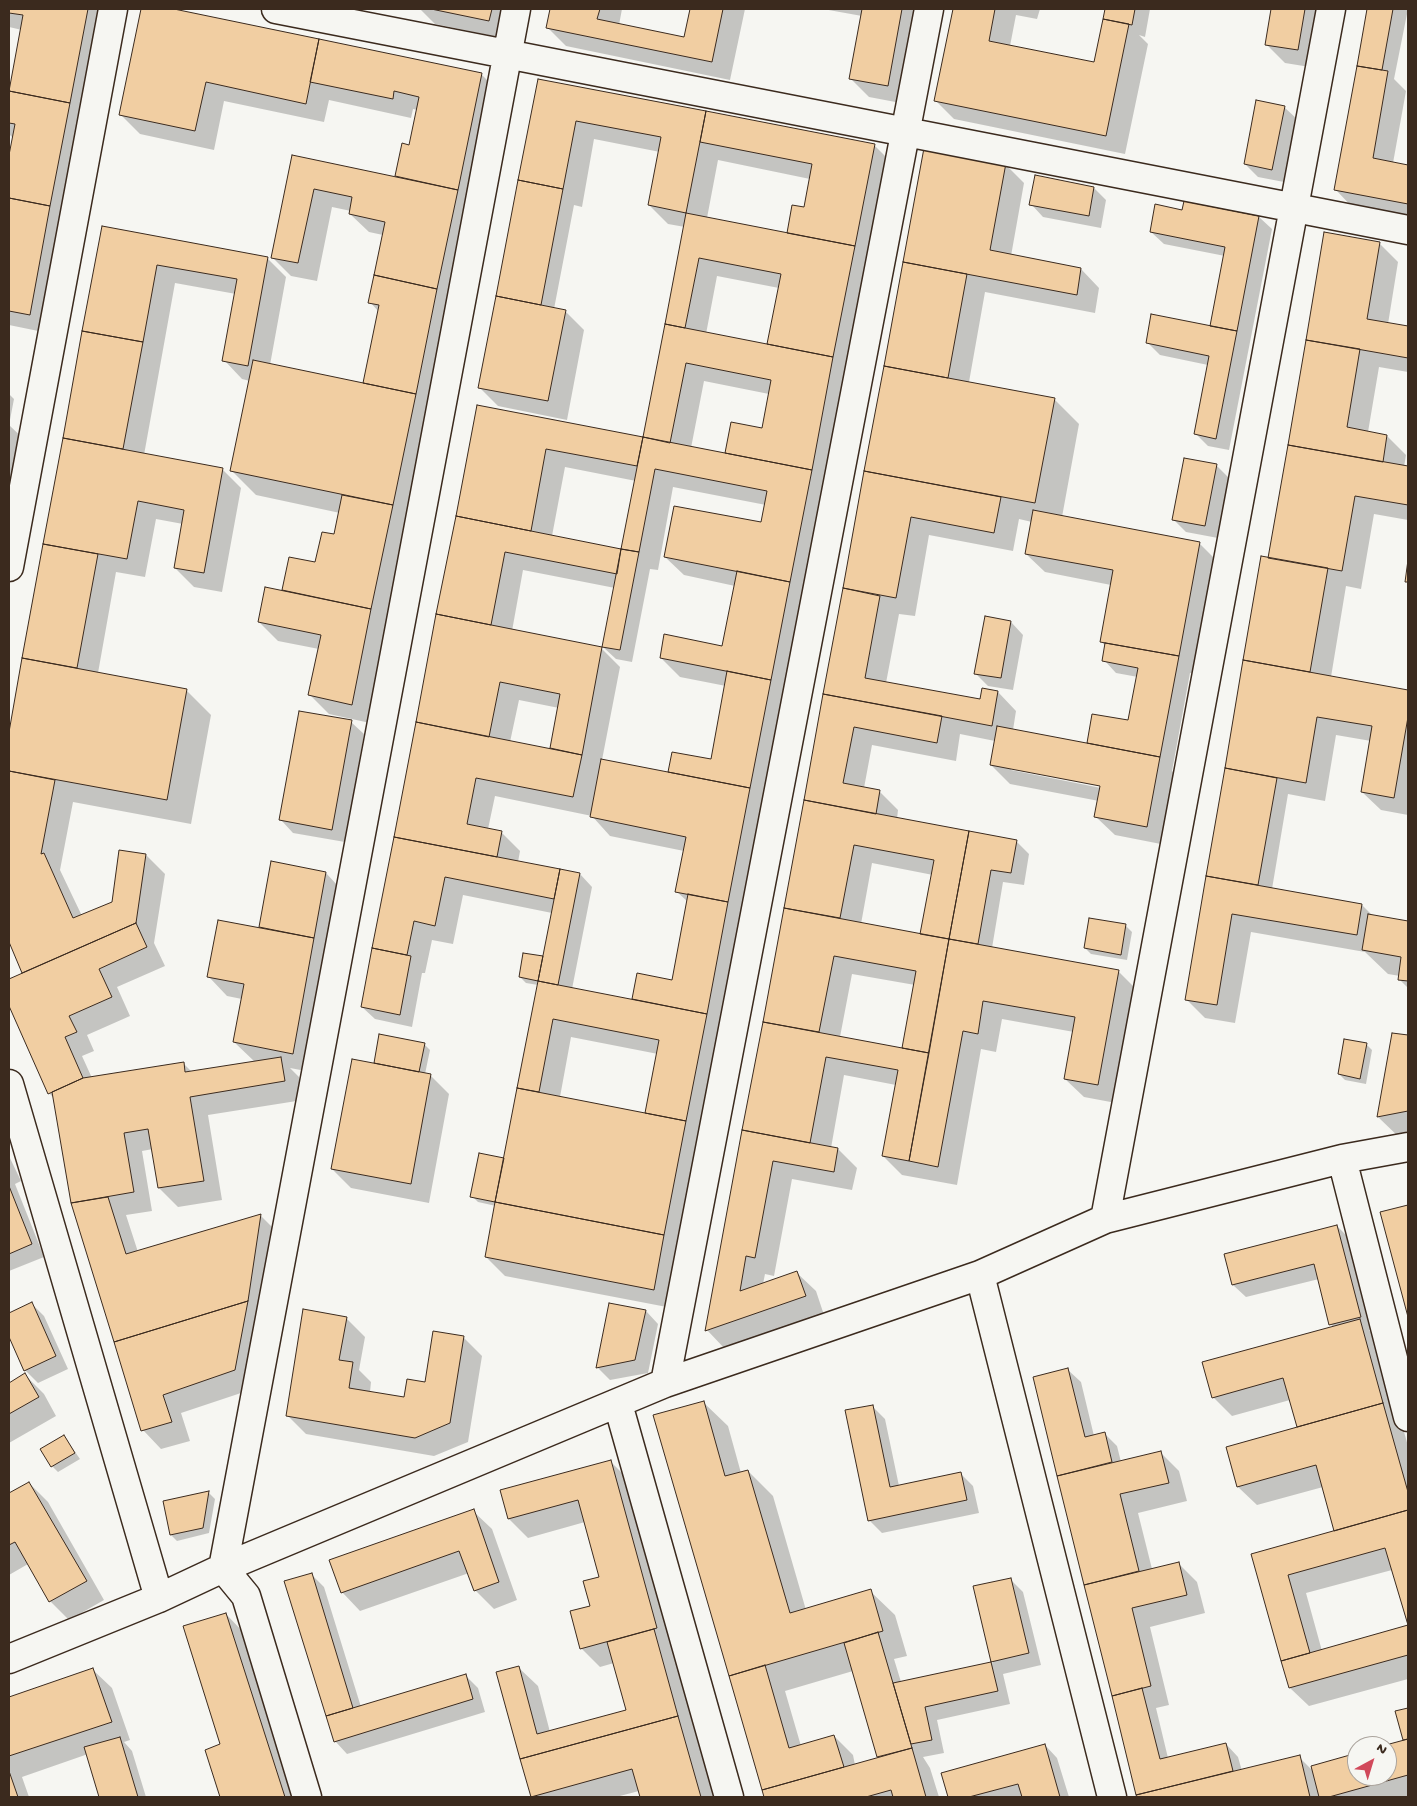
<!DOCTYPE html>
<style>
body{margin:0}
#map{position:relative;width:1417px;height:1806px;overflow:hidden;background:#f6f6f2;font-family:"Gochi Hand",sans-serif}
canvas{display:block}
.frame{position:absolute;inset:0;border:10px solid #3b2a1e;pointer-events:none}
.north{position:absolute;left:1347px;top:1736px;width:50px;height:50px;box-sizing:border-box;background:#f6f6f2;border:1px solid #aba49d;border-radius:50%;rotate:39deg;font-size:14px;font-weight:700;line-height:20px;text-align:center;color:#3b2a1e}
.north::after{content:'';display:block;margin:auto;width:18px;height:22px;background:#d1495b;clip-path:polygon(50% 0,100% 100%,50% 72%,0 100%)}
</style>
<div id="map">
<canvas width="1417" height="1806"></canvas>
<div class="frame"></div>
<div class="north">N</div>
</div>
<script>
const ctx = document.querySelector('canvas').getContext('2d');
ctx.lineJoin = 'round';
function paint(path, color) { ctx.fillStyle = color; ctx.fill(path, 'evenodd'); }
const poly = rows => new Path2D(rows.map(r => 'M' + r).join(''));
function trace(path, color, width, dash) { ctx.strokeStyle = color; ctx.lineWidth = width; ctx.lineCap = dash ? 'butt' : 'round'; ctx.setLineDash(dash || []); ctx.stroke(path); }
const shadow = poly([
 [9,9,110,9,48,333,9,325,9,162,13,138,9,134,9,92,22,30,9,27],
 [142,9,168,9,481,74,500,93,370,723,329,714,310,695,319,649,278,641,259,622,283,591,290,558,316,564,335,536,340,513,256,495,232,471,250,381,242,379,224,360,236,294,175,283,144,455,222,469,241,488,222,592,194,587,175,568,183,524,156,519,145,577,116,572,98,673,186,690,211,715,191,824,73,802,60,870,82,916,113,902,120,851,146,855,165,874,154,943,165,966,117,987,130,1016,87,1035,94,1051,82,1056,92,1078,183,1063,192,1072,255,1062,234,1042,242,999,227,996,209,977,263,929,260,927,326,873,338,886,311,1072,290,1068,299,1077,303,1100,208,1115,222,1200,178,1207,159,1188,153,1149,142,1151,152,1211,126,1215,138,1252,261,1216,279,1234,253,1389,181,1413,190,1441,161,1449,143,1430,72,1203,55,1099,49,1093,9,1003,9,980,24,974,9,939,9,739,103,227,267,258,286,277,270,365,367,385,379,312,370,302,383,235,369,232,350,214,351,211,332,207,317,281,291,276,272,257,293,156,396,178,403,145,410,147,418,110,413,109,411,118,329,100,324,122,224,101,214,150,140,134,121,115],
 [420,9,514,9,508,39,435,24],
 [551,9,622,9,619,25,685,39,691,9,745,9,730,80,566,46,547,27],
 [823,9,924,9,906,104,869,97,850,78,862,16],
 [954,9,1040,9,1037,19,1016,15,1010,46,1095,63,1106,9,1150,9,1145,37,1139,35,1148,44,1125,154,954,119,935,100],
 [1273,9,1327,9,1316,68,1285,63,1266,44],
 [1368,9,1408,9,1394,79,1406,91,1393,163,1408,166,1408,219,1354,209,1336,190],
 [539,81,874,145,893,164,790,698,783,697,762,801,769,808,747,920,740,919,719,1028,725,1034,672,1308,505,1276,486,1257,496,1206,478,1202,472,1196,505,1160,538,985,526,983,520,977,544,958,552,913,463,895,453,944,432,940,425,973,422,973,412,1027,375,1019,362,1007,478,406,644,439,685,227,668,224,649,205,660,152,594,139,582,207,574,205,554,309,565,311,584,330,567,420,498,406,479,387],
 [718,160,810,179,804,209,788,234,707,218],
 [717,276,779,288,768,346,706,334],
 [704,381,769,394,763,429,732,423,726,455,691,448],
 [565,467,636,481,622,550,552,536],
 [673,487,766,505,762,524,665,557,684,575,735,586,723,648,661,658,680,677,726,686,712,761,670,771,672,774,602,760,620,667,601,648,512,631,523,570,615,588,603,647,616,659,632,662,650,569,658,570],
 [519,700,559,708,551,750,510,742],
 [495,796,592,816,610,836,684,851,676,891,688,902,673,981,633,998,636,1001,572,989,592,887,580,874,518,862,520,851,501,832,488,829],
 [571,1037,658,1054,649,1115,560,1097],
 [1284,107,1297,119,1284,182,1258,177,1245,164],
 [1005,164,1024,183,1011,256,1081,269,1099,288,1095,313,985,292,969,382,1054,399,1079,424,1062,517,1199,543,1218,562,1197,674,1190,673,1172,771,1178,777,1166,845,1115,835,1096,817,1099,801,1010,784,991,765,995,741,960,734,956,761,872,745,864,788,879,791,898,810,897,819,1016,841,1029,854,1024,885,1003,882,992,948,1118,971,1137,990,1116,1103,1084,1097,1065,1079,1074,1032,1002,1019,996,1052,981,1049,957,1185,902,1175,883,1156,896,1085,844,1075,831,1148,838,1149,857,1168,852,1190,792,1179,774,1276,765,1274,763,1284,797,1273,816,1291,824,1315,725,1349,707,1330,885,367],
 [1019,519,1032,522,1026,554,1045,572,1111,585,1101,641,1106,647,1104,660,1116,673,1138,677,1130,722,1088,742,1091,745,1013,730,1016,711,998,692,981,701,886,683,899,614,915,616,929,535,1013,551],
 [1011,768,1107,786,1106,789,1011,770],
 [872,863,933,875,921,935,861,924],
 [852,974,915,985,903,1049,840,1037],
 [1094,188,1106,200,1101,228,1043,217,1031,204],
 [1185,202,1259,217,1272,229,1229,450,1208,446,1195,433,1208,365,1160,355,1147,342,1211,327,1225,256,1164,244,1151,232,1183,211],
 [1379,243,1398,262,1388,324,1408,328,1408,372,1379,367,1368,432,1387,436,1406,455,1404,467,1408,467,1408,520,1374,514,1361,589,1346,586,1331,677,1408,691,1408,815,1381,810,1362,792,1371,741,1336,735,1325,801,1288,794,1272,889,1362,905,1373,916,1408,922,1408,988,1399,979,1400,976,1388,974,1365,952,1251,932,1235,1023,1205,1018,1186,999,1262,558,1270,559],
 [9,394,14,399,9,425,28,443,9,544],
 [1216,465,1229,478,1218,538,1186,532,1173,519],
 [1011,622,1023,635,1013,690,988,686,975,673],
 [351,722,364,734,345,842,293,833,281,820],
 [1126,926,1132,932,1127,960,1091,954,1085,948],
 [1393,1034,1408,1037,1408,1140,1403,1141,1378,1117],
 [380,1036,424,1044,430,1050,425,1074,430,1075,449,1094,429,1203,351,1188,332,1169,375,1064],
 [1366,1044,1372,1050,1366,1084,1345,1080,1339,1074],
 [9,1156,21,1181,15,1184,44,1257,9,1271],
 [1408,1206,1408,1309,1381,1213],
 [1337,1226,1350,1239,1373,1329,1369,1330,1378,1339,1408,1446,1408,1626,1392,1570,1306,1593,1322,1651,1408,1627,1408,1679,1309,1706,1290,1688,1252,1555,1336,1532,1323,1487,1257,1505,1238,1487,1298,1428,1290,1400,1232,1416,1213,1397,1333,1327,1331,1324,1319,1279,1246,1297,1233,1285,1226,1255],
 [32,1304,44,1316,68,1369,38,1383,25,1370,9,1334,9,1314],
 [646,1311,658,1324,648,1373,610,1380,597,1367],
 [346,1318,365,1337,359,1370,371,1382,370,1392,405,1398,426,1383,463,1337,482,1356,468,1442,434,1456,306,1434,287,1415],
 [1068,1370,1081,1382,1094,1436,1104,1433,1117,1446,1121,1462,1160,1452,1179,1471,1187,1501,1138,1513,1152,1569,1178,1563,1197,1582,1205,1613,1150,1627,1169,1705,1156,1708,1168,1758,1226,1744,1238,1757,1242,1771,1299,1757,1313,1771,1357,1754,1357,1776,1387,1776,1387,1746,1405,1741,1397,1712,1408,1709,1408,1797,1138,1797,1059,1475],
 [25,1375,44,1394,56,1416,9,1443,9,1384],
 [703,1402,728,1426,741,1473,748,1471,773,1496,806,1610,870,1591,895,1615,907,1656,894,1659,901,1682,993,1663,974,1587,1010,1579,1023,1592,1041,1665,1003,1674,1010,1704,937,1720,944,1753,923,1757,930,1768,939,1797,765,1797,655,1416],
 [853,1671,880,1758,855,1765,853,1755,834,1736,801,1746,785,1691],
 [872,1406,885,1419,899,1486,961,1474,973,1486,979,1513,882,1533,869,1520],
 [64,1436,80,1459,58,1472,52,1466],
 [610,1461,629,1480,675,1646,672,1647,714,1797,641,1797,639,1791,616,1797,532,1796,519,1668,538,1686,550,1732,628,1710,614,1663,600,1667,581,1648,601,1578,585,1522,528,1538,509,1519],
 [29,1483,48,1502,104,1600,69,1620,50,1601,28,1564,9,1575,9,1495],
 [209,1493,215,1499,209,1533,177,1541,171,1535],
 [473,1511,492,1529,517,1600,494,1609,475,1590,469,1573,360,1611,342,1592],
 [312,1575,324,1587,361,1707,465,1675,478,1688,485,1712,347,1754,335,1741],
 [226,1614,244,1633,297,1797,221,1797,206,1750,222,1745],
 [93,1670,112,1688,130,1740,124,1742,132,1751,146,1797,100,1797,88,1754,22,1777,29,1797,9,1797,9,1698],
 [1045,1745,1057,1758,1069,1797,949,1797,943,1774]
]);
const building = poly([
 [9,9,88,9,70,103,9,91,23,15,9,13,9,9],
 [141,9,174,9,319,39,306,104,206,82,195,131,119,115,141,9],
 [431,9,492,9,489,21,431,9],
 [550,9,600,9,597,19,684,37,690,9,723,9,712,62,546,28,550,9],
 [862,9,902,9,888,86,849,79,862,9],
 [953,9,995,9,989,41,1094,62,1103,19,1129,24,1106,136,934,101,953,9],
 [1105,9,1135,9,1132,25,1103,19,1105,9],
 [1271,9,1305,9,1298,50,1265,45,1271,9],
 [1367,9,1393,9,1382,70,1357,66,1367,9],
 [319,39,482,73,458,190,395,176,402,143,409,145,419,97,394,91,393,99,310,82,319,39],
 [1357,66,1388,71,1373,158,1408,165,1408,204,1334,190,1357,66],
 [538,79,706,111,686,213,648,205,661,137,576,121,563,189,518,180,538,79],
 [9,91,70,103,50,206,9,198,9,155,15,124,9,123,9,91],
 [1256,100,1285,106,1272,170,1244,164,1256,100],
 [706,111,875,144,855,246,787,233,792,205,804,207,812,164,700,142,706,111],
 [924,148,1006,163,990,250,1081,268,1077,295,903,262,924,148],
 [292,155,458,190,437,289,374,275,385,222,349,214,352,197,314,189,298,263,271,258,292,155],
 [1035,175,1094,187,1089,216,1029,205,1035,175],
 [518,180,563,189,541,305,496,296,518,180],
 [9,198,50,206,30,315,9,311,9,198],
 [1184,201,1259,216,1237,331,1210,326,1225,247,1150,232,1155,204,1182,210,1184,201],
 [686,213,855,246,833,357,767,344,781,274,699,258,685,328,665,324,686,213],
 [102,226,268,257,248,366,222,361,237,279,157,265,143,342,82,331,102,226],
 [1324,232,1380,242,1367,319,1408,326,1408,358,1306,340,1324,232],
 [903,262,967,274,948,378,884,366,903,262],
 [374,275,437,289,416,394,363,383,379,305,368,303,374,275],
 [496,296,566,310,548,401,478,388,496,296],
 [1151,314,1237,331,1216,439,1194,434,1209,356,1146,343,1151,314],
 [665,324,833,357,812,470,725,453,731,422,762,428,771,380,686,363,670,443,643,437,665,324],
 [82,331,143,342,123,449,63,438,82,331],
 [1306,340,1360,349,1347,427,1387,435,1383,462,1288,445,1306,340],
 [253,360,416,394,393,505,230,471,253,360],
 [884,366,1055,398,1035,503,864,471,884,366],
 [477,405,643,437,637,466,546,449,531,531,456,516,477,405],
 [643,437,812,470,790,582,664,557,674,506,761,522,767,491,655,469,639,552,621,549,643,437],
 [63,438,223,468,204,573,174,568,184,510,138,501,127,559,43,544,63,438],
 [1288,445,1408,466,1408,505,1355,496,1342,571,1268,558,1288,445],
 [1184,458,1217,464,1205,526,1172,520,1184,458],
 [864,471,1001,497,994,533,911,517,896,598,843,588,864,471],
 [342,495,393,505,371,609,282,590,289,557,315,562,322,532,334,534,342,495],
 [1033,510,1200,542,1179,656,1100,642,1113,570,1025,554,1033,510],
 [456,516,621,549,617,574,505,552,491,625,436,614,456,516],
 [43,544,98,554,77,668,22,658,43,544],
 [621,549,639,552,620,650,602,647,621,549],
 [1261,556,1328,568,1310,672,1243,660,1261,556],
 [1408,560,1408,582,1405,582,1408,560],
 [737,571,790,582,771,680,660,658,664,634,722,646,737,571],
 [265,587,371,609,352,705,308,695,321,635,258,622,265,587],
 [843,588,880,596,865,678,980,699,982,688,998,691,992,726,823,694,843,588],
 [436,614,602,647,582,755,550,748,560,694,500,682,489,737,416,722,436,614],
 [985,616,1011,621,1001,678,974,674,985,616],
 [1105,643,1179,656,1160,757,1087,743,1092,714,1128,720,1138,668,1102,661,1105,643],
 [22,658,187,689,167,800,9,771,9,732,22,658],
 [1243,660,1408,690,1408,717,1394,798,1361,792,1372,726,1317,717,1306,783,1225,768,1243,660],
 [727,671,771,680,750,788,668,772,672,752,711,759,727,671],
 [823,694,942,716,937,743,854,727,843,783,880,790,876,814,804,800,823,694],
 [299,711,352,720,332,830,279,820,299,711],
 [416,722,582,755,573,797,476,778,467,824,502,831,497,857,394,837,416,722],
 [997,726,1160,757,1147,827,1094,817,1100,786,990,765,997,726],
 [601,759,750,788,728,902,675,892,686,837,590,817,601,759],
 [1225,768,1277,778,1258,885,1206,876,1225,768],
 [9,771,55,780,41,854,44,853,73,918,112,902,119,850,146,854,136,923,22,973,9,942,9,771],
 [804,800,969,831,949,939,920,934,934,860,854,845,840,918,784,908,804,800],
 [969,831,1017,840,1011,873,991,870,978,944,949,939,969,831],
 [394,837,560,869,554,899,445,877,435,926,414,921,407,955,372,948,394,837],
 [271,861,326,872,314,938,259,927,271,861],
 [560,869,580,873,558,985,538,981,560,869],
 [1206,876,1362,904,1357,935,1232,914,1217,1005,1185,1000,1206,876],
 [688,894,728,902,707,1014,632,999,637,973,672,980,688,894],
 [784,908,949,939,929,1053,902,1048,916,971,834,956,819,1032,763,1022,784,908],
 [1368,914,1408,921,1408,981,1398,980,1401,957,1362,950,1368,914],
 [1089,918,1126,924,1121,955,1084,948,1089,918],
 [218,920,314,938,293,1054,233,1042,244,984,207,977,218,920],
 [136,923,147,947,99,969,112,997,69,1016,77,1032,65,1037,83,1078,48,1094,9,1006,9,979,136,923],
 [949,939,1119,970,1098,1085,1064,1079,1075,1017,983,1001,978,1034,963,1031,938,1167,909,1161,949,939],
 [372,948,411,956,400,1015,361,1007,372,948],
 [523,953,543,956,538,981,519,977,523,953],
 [538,981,707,1014,686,1121,645,1113,659,1040,553,1019,539,1092,517,1088,538,981],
 [763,1022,929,1053,909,1161,882,1156,898,1070,826,1057,810,1143,742,1130,763,1022],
 [1392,1033,1408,1035,1408,1111,1377,1117,1392,1033],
 [379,1034,425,1043,419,1072,374,1063,379,1034],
 [1344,1039,1367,1043,1360,1079,1338,1074,1344,1039],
 [281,1057,285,1081,190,1097,204,1181,158,1188,148,1129,124,1133,134,1192,71,1203,52,1092,83,1078,184,1062,185,1072,281,1057],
 [352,1059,431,1074,411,1184,331,1169,352,1059],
 [517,1088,686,1121,664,1235,495,1202,517,1088],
 [742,1130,838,1148,834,1172,773,1161,755,1258,746,1256,740,1291,797,1271,806,1296,705,1331,742,1130],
 [479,1153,504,1158,495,1202,470,1197,479,1153],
 [9,1186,32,1244,9,1254,9,1186],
 [108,1197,126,1254,261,1214,248,1301,114,1342,71,1203,108,1197],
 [495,1202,664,1235,654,1290,485,1257,495,1202],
 [1408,1205,1408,1317,1380,1212,1408,1205],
 [1337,1225,1361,1317,1329,1325,1314,1264,1232,1285,1224,1254,1337,1225],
 [248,1301,235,1370,163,1395,172,1422,141,1431,114,1342,248,1301],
 [32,1302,56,1356,24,1371,9,1337,9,1313,32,1302],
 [609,1303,646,1310,635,1360,596,1368,609,1303],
 [303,1309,347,1317,339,1360,353,1362,349,1388,404,1397,407,1379,425,1382,433,1331,464,1336,450,1423,415,1438,286,1416,303,1309],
 [1360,1319,1383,1403,1297,1427,1283,1378,1212,1398,1202,1362,1360,1319],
 [1068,1368,1085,1437,1105,1432,1112,1462,1057,1476,1033,1377,1068,1368],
 [25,1373,39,1397,9,1414,9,1383,25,1373],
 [704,1401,725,1476,748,1470,790,1613,871,1589,883,1631,729,1676,653,1415,704,1401],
 [1383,1403,1408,1492,1408,1510,1334,1531,1316,1465,1237,1487,1226,1447,1383,1403],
 [873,1405,890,1487,961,1472,967,1500,868,1521,845,1410,873,1405],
 [64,1435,75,1453,51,1467,40,1449,64,1435],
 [1161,1451,1169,1483,1120,1494,1139,1571,1084,1585,1057,1476,1161,1451],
 [611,1460,657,1628,580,1649,570,1611,590,1606,583,1581,599,1577,578,1500,508,1519,500,1490,611,1460],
 [29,1482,87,1581,49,1602,15,1542,9,1545,9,1493,29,1482],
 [209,1491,203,1528,170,1535,163,1501,209,1491],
 [474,1509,499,1582,474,1591,459,1551,341,1593,329,1560,474,1509],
 [1408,1510,1408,1625,1385,1548,1288,1575,1310,1653,1281,1661,1251,1554,1408,1510],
 [1179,1562,1187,1595,1132,1608,1151,1686,1112,1696,1084,1585,1179,1562],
 [312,1573,353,1708,326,1716,284,1581,312,1573],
 [1011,1578,1029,1653,991,1662,973,1586,1011,1578],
 [226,1613,285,1797,220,1797,205,1750,220,1744,183,1626,226,1613],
 [1408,1625,1408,1655,1289,1688,1281,1661,1408,1625],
 [654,1629,678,1716,520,1759,496,1672,519,1666,537,1734,626,1710,607,1642,654,1629],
 [878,1632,912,1748,877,1757,844,1643,878,1632],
 [991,1662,998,1691,925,1707,932,1740,911,1744,893,1683,991,1662],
 [765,1665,789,1748,834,1735,844,1767,762,1790,729,1676,765,1665],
 [93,1668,112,1722,9,1756,9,1697,93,1668],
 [466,1674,473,1699,334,1742,326,1716,466,1674],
 [1142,1688,1160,1759,1226,1743,1233,1771,1136,1795,1112,1696,1142,1688],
 [1408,1708,1408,1739,1403,1740,1395,1711,1408,1708],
 [678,1716,701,1797,640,1797,632,1769,531,1797,520,1759,678,1716],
 [120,1737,138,1797,99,1797,84,1747,120,1737],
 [1408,1739,1408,1775,1329,1797,1319,1797,1311,1766,1357,1753,1357,1776,1387,1776,1387,1746,1382,1746,1408,1739],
 [1045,1744,1060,1797,1022,1797,1018,1784,969,1797,948,1797,941,1773,1045,1744],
 [912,1748,926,1797,893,1797,891,1790,866,1797,764,1797,762,1790,912,1748],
 [1300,1755,1310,1797,1137,1797,1136,1795,1300,1755],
 [9,1771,18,1797,9,1797,9,1771]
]);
const minor = poly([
 [276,9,1408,230],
 [9,567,113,9],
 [9,1084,159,1598],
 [1342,1159,1408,1417],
 [1105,1219,1331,9],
 [980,1275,1112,1797],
 [665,1383,929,9],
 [618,1404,729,1797],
 [9,1659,159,1598,223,1568,665,1383,980,1275,1105,1219,1342,1159,1408,1147],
 [307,1797,246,1596,223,1568,516,9]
]);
paint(shadow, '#0003');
paint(building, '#f1cea2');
trace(building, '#3b2a1e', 1);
trace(minor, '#3b2a1e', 31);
trace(minor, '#f6f6f2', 28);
</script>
